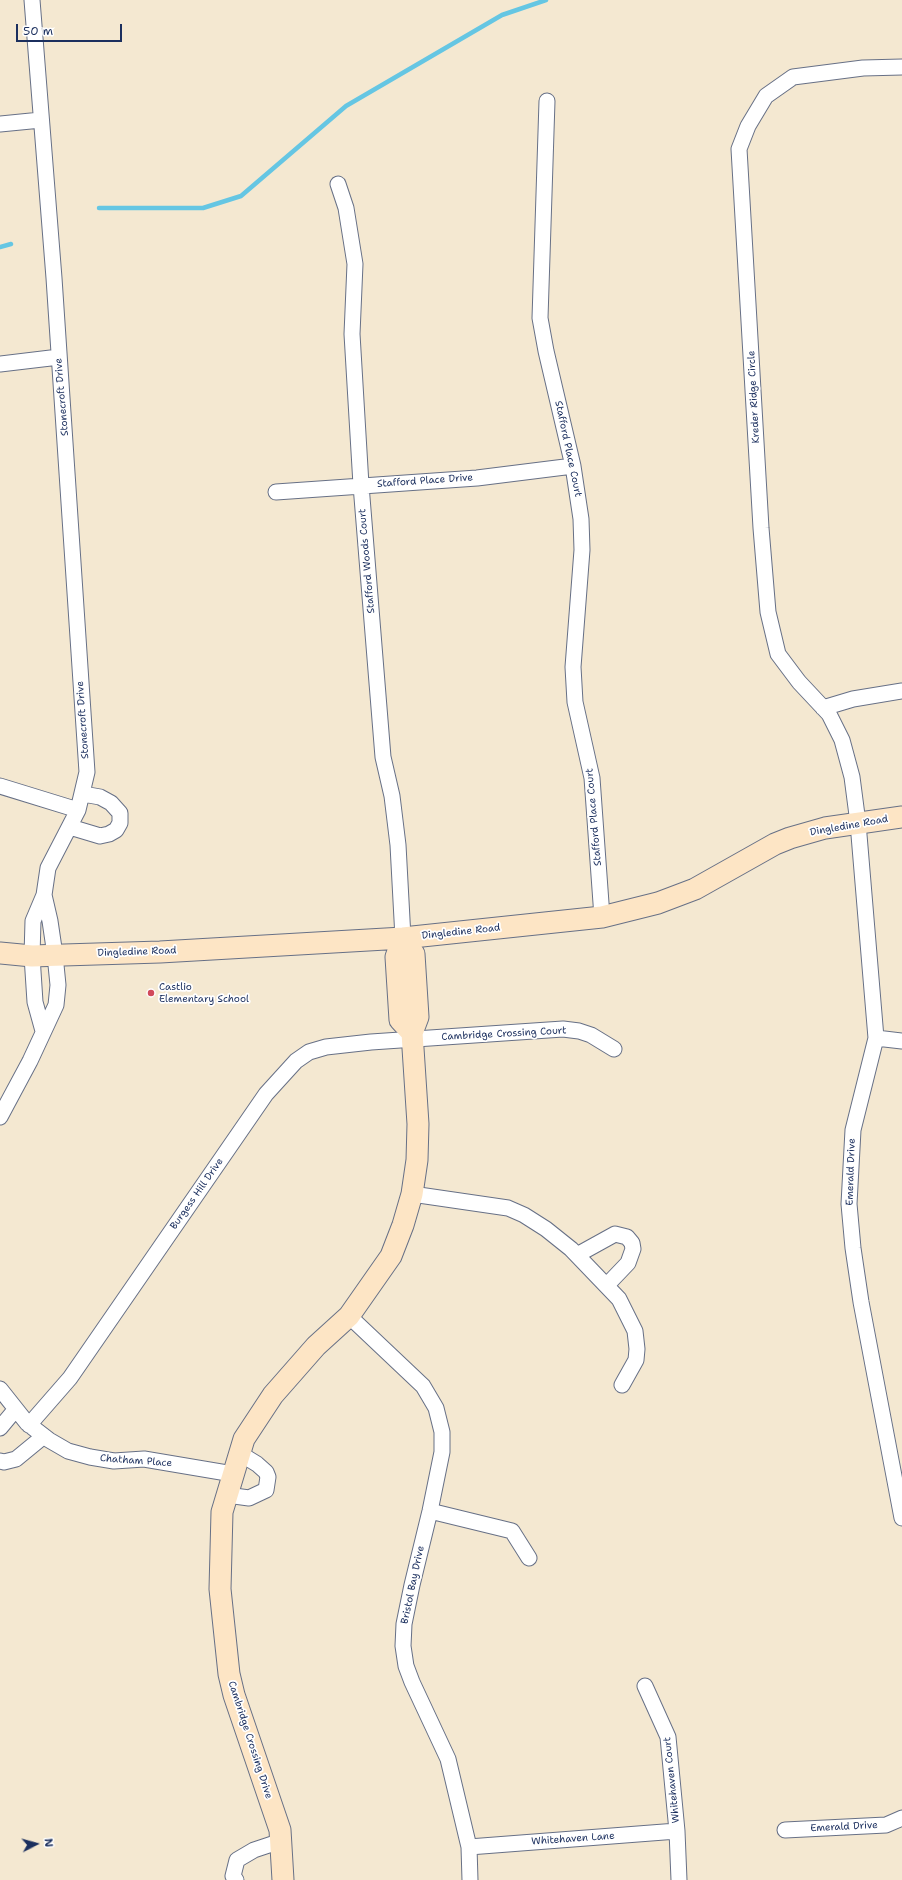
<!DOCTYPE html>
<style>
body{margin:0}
#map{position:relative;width:902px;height:1880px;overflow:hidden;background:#f4e8d1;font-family:"Shantell Sans",sans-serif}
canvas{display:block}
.north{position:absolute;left:16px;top:1824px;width:40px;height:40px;-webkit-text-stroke:3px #fff;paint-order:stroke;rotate:84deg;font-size:11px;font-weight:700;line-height:16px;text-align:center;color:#1b2f5e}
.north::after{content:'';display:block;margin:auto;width:14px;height:18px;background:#1b2f5e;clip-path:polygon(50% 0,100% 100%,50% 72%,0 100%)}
.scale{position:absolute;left:16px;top:24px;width:106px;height:18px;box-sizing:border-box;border:2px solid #1b2f5e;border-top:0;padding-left:5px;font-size:12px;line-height:14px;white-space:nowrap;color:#1b2f5e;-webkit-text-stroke:3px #fff;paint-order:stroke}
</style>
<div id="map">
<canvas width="902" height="1880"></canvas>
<div class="north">N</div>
<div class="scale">50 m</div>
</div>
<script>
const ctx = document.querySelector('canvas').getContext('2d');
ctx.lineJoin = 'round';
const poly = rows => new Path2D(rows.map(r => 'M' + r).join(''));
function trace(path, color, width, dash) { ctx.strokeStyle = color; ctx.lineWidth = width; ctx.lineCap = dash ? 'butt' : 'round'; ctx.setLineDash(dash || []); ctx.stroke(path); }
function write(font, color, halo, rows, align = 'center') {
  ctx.font = font + ' "Shantell Sans",sans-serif'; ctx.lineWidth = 3.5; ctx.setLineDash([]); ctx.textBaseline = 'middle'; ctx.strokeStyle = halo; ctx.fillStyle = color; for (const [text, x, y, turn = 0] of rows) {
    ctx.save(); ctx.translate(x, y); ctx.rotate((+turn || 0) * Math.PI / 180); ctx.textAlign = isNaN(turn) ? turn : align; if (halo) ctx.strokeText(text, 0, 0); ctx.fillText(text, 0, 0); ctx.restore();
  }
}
const stream = poly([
 [99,208,203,208,241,196,346,106,502,15,546,0],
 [0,247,11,244]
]);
const street = poly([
 [32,0,54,278,87,772,78,810,48,868,44,895,33,921,32,956,35,1002,43,1031],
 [902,67,863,68,793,77,766,96,748,126,739,149,761,528,768,612,778,654,799,682,829,714,842,740,852,777,858,823,876,1038,853,1130,849,1204,853,1248,861,1302,902,1518],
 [547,101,540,318,546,351,573,466,581,519,582,550,573,667,575,702,592,778,602,917],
 [0,124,41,120],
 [338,184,346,208,355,264,352,334,361,485,383,757,392,796,398,845,403,938],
 [0,364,59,357],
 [276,492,477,478,573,466],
 [823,708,853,699,902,691],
 [0,786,78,810],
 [70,827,100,836,109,834,116,830,120,823,120,813,111,803,100,797,83,794],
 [876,1038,902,1041],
 [0,1117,30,1061,56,1005,58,985,55,955,50,921,44,895],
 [412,1194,508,1208,524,1215,546,1229,571,1249,619,1299,635,1331,637,1349,636,1360,622,1385],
 [577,1255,615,1234,627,1237,632,1243,633,1249,628,1263,607,1285],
 [349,1316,423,1386,436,1408,442,1432,442,1452,430,1511,412,1585,404,1624,403,1646,406,1666,412,1682,448,1759,469,1847,470,1880],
 [0,1389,27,1423,49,1440,68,1451,90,1457,114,1461,144,1459,233,1474],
 [29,1425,70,1378,266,1094,296,1061,309,1052,326,1047,371,1042,563,1029,579,1031,591,1035,614,1049],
 [0,1428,15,1410],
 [0,1461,4,1462,16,1459,44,1436],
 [227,1495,249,1498,266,1490,268,1477,266,1472,257,1464,239,1453],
 [430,1511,512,1531,529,1558],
 [645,1686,668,1737,677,1831,679,1880],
 [785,1830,886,1825,902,1818],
 [469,1847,677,1831],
 [236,1880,233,1876,237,1860,254,1850,281,1841]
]);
const secondary = poly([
 [403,938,396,957,400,1020,412,1033],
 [0,953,32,956,160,952,403,938,602,917,658,903,695,889,775,844,790,838,825,828,902,817],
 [283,1880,280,1830,234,1695,229,1674,220,1589,222,1512,244,1439,273,1395,316,1346,349,1316,391,1256,403,1225,412,1194,417,1160,418,1124,412,1033,418,1017,414,954,403,938]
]);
const markers = [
 [151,993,4,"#d1495b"]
];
const streetNames = [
 ["Stonecroft Drive",62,397,-95],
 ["Kreder Ridge Circle",754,397,-93],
 ["Stafford Place Court",568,449,78],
 ["Stafford Place Drive",425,481,-4],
 ["Stafford Woods Court",367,561,-95],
 ["Stonecroft Drive",83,720,-94],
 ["Stafford Place Court",594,817,-95],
 ["Dingledine Road",849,826,-10],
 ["Dingledine Road",461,932,-6],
 ["Dingledine Road",137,952,-2],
 ["Cambridge Crossing Court",504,1034,-3],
 ["Emerald Drive",851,1172,-88],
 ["Burgess Hill Drive",197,1194,-55],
 ["Chatham Place",136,1461,4],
 ["Bristol Bay Drive",413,1585,-78],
 ["Cambridge Crossing Drive",250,1740,72],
 ["Whitehaven Court",672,1780,-96],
 ["Emerald Drive",844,1827,-3],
 ["Whitehaven Lane",573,1839,-4]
];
const poiNames = [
 ["Castlio",159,987],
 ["Elementary School",159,999]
];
trace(stream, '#65c6e3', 4.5);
trace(street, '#677086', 17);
trace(secondary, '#677086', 23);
trace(street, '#fff', 15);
trace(secondary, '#fde5c5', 21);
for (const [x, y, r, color] of markers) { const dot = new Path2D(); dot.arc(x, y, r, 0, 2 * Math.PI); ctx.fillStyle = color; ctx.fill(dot); trace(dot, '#fff', 1.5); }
write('10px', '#1b2f5e', '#fff', streetNames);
write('10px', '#1b2f5e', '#fff', poiNames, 'left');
</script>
